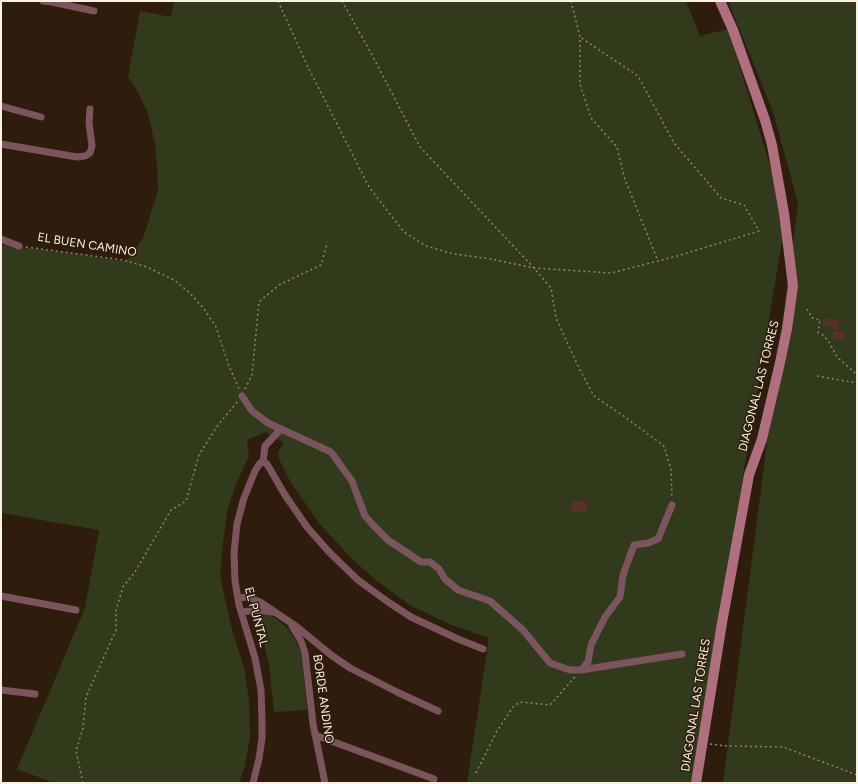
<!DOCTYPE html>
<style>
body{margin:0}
#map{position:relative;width:858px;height:784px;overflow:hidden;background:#2e1d0c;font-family:Figtree,sans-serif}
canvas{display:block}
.frame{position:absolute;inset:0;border:2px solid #fbf0e4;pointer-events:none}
</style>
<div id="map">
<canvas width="858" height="784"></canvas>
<div class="frame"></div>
</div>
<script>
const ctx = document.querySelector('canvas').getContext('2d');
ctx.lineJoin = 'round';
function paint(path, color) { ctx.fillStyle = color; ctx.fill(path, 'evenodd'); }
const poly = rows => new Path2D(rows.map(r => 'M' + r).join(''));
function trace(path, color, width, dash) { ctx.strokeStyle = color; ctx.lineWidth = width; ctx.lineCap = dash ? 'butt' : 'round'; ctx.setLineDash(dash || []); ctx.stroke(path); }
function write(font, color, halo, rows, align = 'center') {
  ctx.font = font + ' Figtree,sans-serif'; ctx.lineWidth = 3; ctx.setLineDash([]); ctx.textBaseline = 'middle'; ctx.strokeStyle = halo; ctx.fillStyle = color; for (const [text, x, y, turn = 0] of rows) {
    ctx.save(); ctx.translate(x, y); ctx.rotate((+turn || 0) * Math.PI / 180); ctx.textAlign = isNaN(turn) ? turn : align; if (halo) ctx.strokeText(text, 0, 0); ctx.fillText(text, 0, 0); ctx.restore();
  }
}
const green = poly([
 [174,1,686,1,700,36,728,29,786,217,692,783,467,783,489,638,452,625,411,606,377,581,351,558,319,523,291,483,279,459,278,452,284,443,266,432,247,440,249,456,236,484,228,508,223,543,220,576,232,630,244,667,249,701,250,736,245,766,239,783,54,783,17,769,85,608,99,530,1,513,1,244,126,261,143,238,158,191,157,167,155,144,148,113,138,92,128,77,140,11,171,17],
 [728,1,857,1,857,783,723,783,798,203,773,112],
 [259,612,270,615,279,621,288,629,296,641,302,656,307,710,274,712,269,665,264,644,254,618,256,615,259,614]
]);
const building = poly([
 [823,318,839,320,838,330,832,329,832,326,823,326],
 [833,332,845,332,846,339,833,339],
 [572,501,587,502,587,512,571,511]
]);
const path = poly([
 [278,1,307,65,369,187,404,232,426,246,454,254,491,259,534,268,611,273,677,256,759,231,744,205,721,198,674,143,638,76,580,37],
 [342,1,371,53,420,147,534,268,551,288,556,318,579,368,594,396,625,417,664,446,671,469,672,498],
 [571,1,580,37,580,84,591,118,617,147,624,177,658,261],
 [26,247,123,260,147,267,174,280,190,293,204,309,216,327,229,366,239,389],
 [807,309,812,318,820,320,818,334],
 [822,334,829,342,837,357,854,372,857,376],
 [817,376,857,383],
 [245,389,252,375,259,302,279,285,321,265,327,244],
 [710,744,727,746,783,747,857,775],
 [476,773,497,731,513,707,520,702,550,705,575,677],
 [83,783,76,751,83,728,86,697,116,630,116,610,123,587,135,572,171,510,186,501,199,455,218,425,238,401]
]);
const street = poly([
 [43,1,52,2,94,11],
 [1,106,41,117],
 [1,144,77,157,85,156,90,153,92,146,89,123,90,109],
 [1,239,19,246],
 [242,396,252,411,268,423,331,452,352,481,365,516,374,526,388,540,421,562,430,562,439,569,445,579,458,590,490,601,523,630,550,663,570,670,581,670,682,654],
 [263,462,267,464,285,495,307,527,329,552,358,580,388,602,411,617,458,639,483,649],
 [263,462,265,446,281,429],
 [1,596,76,610],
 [238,598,248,597,260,602,297,627,331,655,350,668,399,693,438,711],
 [241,612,260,610,272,612],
 [292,626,301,641,305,653,313,724,325,783],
 [581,670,588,662,591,645,605,617,620,597,623,575,634,545,648,543,658,539,672,505],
 [1,690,35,694],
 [315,735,434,779],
 [253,783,259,759,262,738,262,719,261,690,255,658,239,605,235,581,234,553,237,524,244,498,255,471,260,463,263,462]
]);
const secondary = poly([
 [696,783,722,623,749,475,762,439,779,367,787,329,793,286,784,213,772,145,765,120,733,30,720,1]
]);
const streetNames = [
 ["EL BUEN CAMINO",87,245,9],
 ["DIAGONAL LAS TORRES",759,386,-76],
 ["EL PUNTAL",256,617,75],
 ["BORDE ANDINO",323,699,82],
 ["DIAGONAL LAS TORRES",696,705,-81]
];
paint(green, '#313a1a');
paint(building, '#5a302b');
trace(path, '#908274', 1.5, [2, 3]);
trace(street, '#7c545d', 7);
trace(secondary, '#af6f7f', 10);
write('12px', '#fbf0e4', '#2e1d0c', streetNames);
</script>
